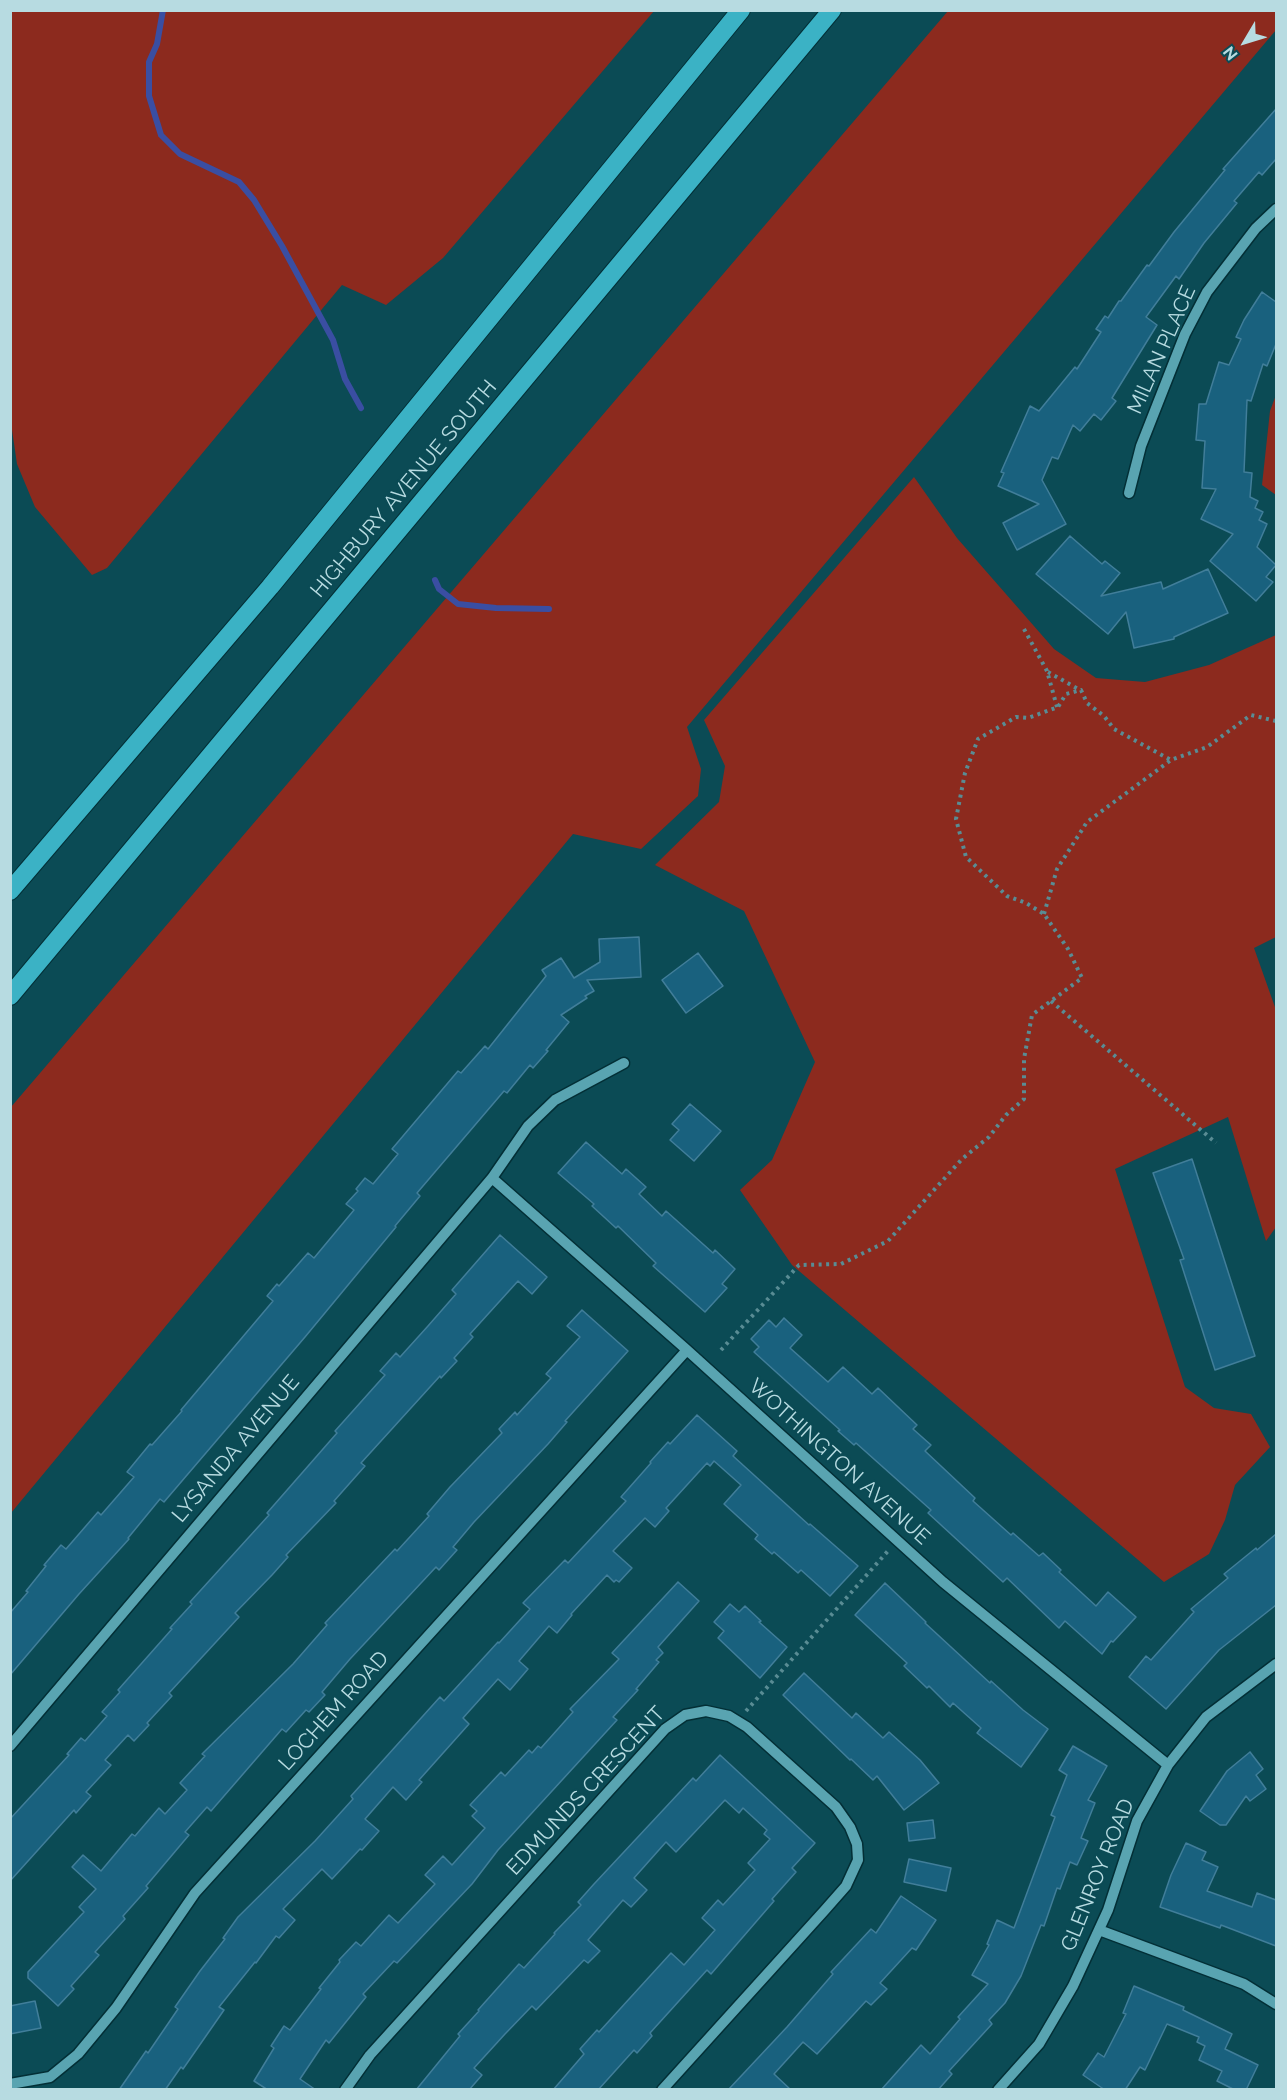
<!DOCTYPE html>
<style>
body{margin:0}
#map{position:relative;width:1287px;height:2100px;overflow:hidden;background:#0b4b55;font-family:Raleway,sans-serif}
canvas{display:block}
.frame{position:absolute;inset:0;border:12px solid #b7dbe1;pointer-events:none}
.north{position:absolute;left:1215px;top:12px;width:60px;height:60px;-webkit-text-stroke:4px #0b4b55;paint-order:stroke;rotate:232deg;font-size:16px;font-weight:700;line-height:24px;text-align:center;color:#b7dbe1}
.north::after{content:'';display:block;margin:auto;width:21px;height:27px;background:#b7dbe1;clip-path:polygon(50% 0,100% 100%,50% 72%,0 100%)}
</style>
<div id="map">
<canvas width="1287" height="2100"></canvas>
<div class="frame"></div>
<div class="north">N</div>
</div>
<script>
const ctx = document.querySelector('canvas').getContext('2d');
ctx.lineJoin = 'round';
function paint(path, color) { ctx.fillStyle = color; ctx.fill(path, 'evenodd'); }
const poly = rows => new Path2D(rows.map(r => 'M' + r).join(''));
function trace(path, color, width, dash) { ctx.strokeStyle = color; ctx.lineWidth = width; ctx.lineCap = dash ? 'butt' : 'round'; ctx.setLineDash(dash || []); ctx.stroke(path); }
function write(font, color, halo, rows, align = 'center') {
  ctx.font = font + ' Raleway,sans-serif'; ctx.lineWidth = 4.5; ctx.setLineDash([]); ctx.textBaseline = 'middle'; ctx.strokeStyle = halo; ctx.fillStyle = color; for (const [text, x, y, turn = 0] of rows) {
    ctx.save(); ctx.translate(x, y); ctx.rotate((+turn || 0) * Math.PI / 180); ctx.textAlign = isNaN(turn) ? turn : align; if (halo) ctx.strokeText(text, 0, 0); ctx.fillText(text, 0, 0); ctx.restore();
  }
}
const green = poly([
 [10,11,11,10,654,11,443,258,386,305,342,285,107,568,92,575,35,507,17,464,11,423],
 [948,11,1276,11,1276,30,687,727,701,769,698,796,641,849,573,834,11,1513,11,1107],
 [1276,395,1276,495,1262,485,1270,411],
 [914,477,957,538,1054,649,1096,678,1145,682,1209,665,1276,635,1276,937,1254,948,1276,1010,1276,1227,1266,1241,1228,1117,1115,1169,1185,1387,1214,1408,1251,1414,1270,1447,1235,1485,1225,1520,1209,1554,1164,1582,792,1265,740,1190,772,1160,815,1062,744,911,655,865,719,802,725,766,704,720]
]);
const stream = poly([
 [163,10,157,44,149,62,149,96,161,135,180,154,239,182,254,200,282,246,333,340,345,379,361,408],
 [435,580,439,589,458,604,496,608,549,609]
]);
const building = poly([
 [1276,109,1276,159,1262,175,1259,172,1234,201,1237,203,1204,243,1179,279,1176,276,1146,317,1157,325,1112,398,1116,401,1101,420,1094,414,1080,431,1073,425,1058,459,1052,457,1042,480,1066,524,1017,550,1003,523,1039,504,998,486,1004,473,1001,472,1030,406,1039,411,1075,367,1077,369,1101,332,1096,329,1105,316,1108,318,1119,301,1121,301,1147,265,1149,266,1174,232,1225,170,1223,169,1276,109],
 [1262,292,1276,302,1276,344,1267,366,1263,364,1251,401,1247,400,1244,472,1252,473,1250,497,1258,501,1255,508,1263,512,1259,520,1267,524,1257,547,1276,565,1266,577,1273,582,1256,601,1210,561,1233,534,1201,519,1216,489,1202,488,1205,441,1196,440,1199,404,1206,404,1219,362,1229,365,1241,339,1236,337,1244,320,1262,292],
 [1070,536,1102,564,1105,561,1120,573,1101,596,1161,582,1163,589,1208,569,1228,613,1174,637,1174,639,1134,648,1126,612,1108,634,1036,574,1070,536],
 [639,937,641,977,587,980,594,991,585,996,587,998,561,1015,569,1022,546,1050,548,1051,533,1068,530,1065,507,1093,504,1091,417,1193,420,1196,395,1226,396,1227,305,1337,164,1502,160,1499,128,1538,129,1539,79,1594,10,1675,10,1613,28,1592,26,1591,46,1566,44,1565,61,1545,66,1549,98,1512,101,1515,134,1477,127,1472,150,1444,152,1445,182,1411,181,1410,273,1301,267,1296,277,1284,279,1286,308,1253,314,1258,354,1210,346,1204,358,1191,356,1189,365,1178,373,1184,398,1154,392,1149,458,1071,461,1073,485,1046,488,1049,546,976,542,970,561,958,574,978,600,962,599,939,639,937],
 [698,953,723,986,686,1013,662,980,698,953],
 [690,1104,721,1131,694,1161,670,1140,679,1130,672,1124,690,1104],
 [586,1142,622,1174,626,1169,646,1187,639,1194,662,1216,666,1211,713,1253,715,1250,735,1269,722,1284,727,1288,705,1312,653,1266,656,1263,618,1226,616,1228,592,1206,594,1204,558,1173,586,1142],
 [1192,1159,1255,1356,1215,1370,1180,1260,1184,1259,1153,1173,1192,1159],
 [500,1235,547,1277,532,1294,518,1281,470,1334,473,1337,454,1358,457,1361,441,1378,440,1376,361,1463,365,1466,334,1501,336,1503,286,1555,288,1557,272,1575,235,1613,239,1617,169,1693,172,1696,147,1723,149,1725,134,1741,128,1735,105,1760,111,1765,86,1792,91,1796,76,1813,74,1810,10,1881,10,1819,69,1755,67,1754,81,1738,85,1741,107,1716,102,1712,120,1692,118,1690,172,1629,170,1628,192,1604,190,1602,269,1515,267,1513,337,1433,335,1431,385,1375,380,1371,396,1353,400,1357,428,1326,456,1294,452,1290,500,1235],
 [582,1310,628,1351,565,1421,567,1422,548,1444,474,1522,453,1547,457,1550,439,1570,436,1567,350,1659,322,1692,325,1695,309,1712,306,1710,286,1732,282,1729,211,1811,207,1807,185,1832,189,1835,146,1886,148,1888,123,1916,125,1919,95,1952,99,1955,71,1986,74,1989,58,2006,28,1978,28,1972,84,1912,79,1907,96,1889,72,1867,83,1855,101,1871,132,1834,135,1836,159,1808,165,1814,187,1790,180,1783,205,1756,202,1754,293,1664,327,1625,325,1623,395,1549,397,1551,429,1516,427,1514,450,1487,502,1433,499,1429,515,1412,517,1415,551,1378,546,1374,580,1337,567,1326,582,1310],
 [784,1318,802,1335,790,1348,828,1382,843,1367,872,1394,878,1388,917,1425,913,1429,931,1445,925,1451,975,1498,973,1501,1011,1535,1013,1533,1039,1556,1043,1553,1061,1570,1059,1572,1096,1606,1108,1592,1136,1617,1113,1642,1111,1641,1102,1654,1065,1621,1059,1628,1007,1578,1003,1582,928,1513,931,1510,856,1443,854,1445,838,1431,840,1430,754,1352,759,1347,751,1339,769,1320,776,1327,784,1318],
 [697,1415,737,1451,733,1456,809,1525,810,1524,858,1566,830,1596,801,1570,798,1573,774,1552,772,1554,755,1539,758,1535,724,1504,741,1485,714,1461,710,1466,707,1463,666,1508,669,1511,655,1527,645,1518,613,1551,632,1568,619,1582,616,1580,614,1582,607,1575,571,1614,572,1615,557,1633,549,1626,519,1661,528,1669,510,1690,498,1679,463,1718,469,1724,419,1780,422,1782,406,1800,393,1787,365,1819,379,1831,362,1850,360,1849,332,1879,322,1869,283,1909,295,1920,279,1938,276,1936,256,1963,255,1962,219,2007,224,2010,183,2069,181,2067,165,2090,119,2090,146,2051,148,2053,178,2009,175,2007,200,1971,225,1939,223,1938,238,1917,315,1841,353,1799,351,1796,440,1697,444,1701,498,1642,499,1643,530,1609,523,1603,565,1560,568,1563,626,1501,621,1497,651,1463,650,1462,668,1442,670,1444,697,1415],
 [1276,1534,1276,1605,1219,1650,1166,1709,1129,1677,1146,1656,1151,1660,1194,1612,1191,1609,1228,1578,1224,1574,1256,1548,1257,1550,1276,1534],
 [678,1582,699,1601,658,1647,663,1653,656,1660,659,1662,636,1689,638,1690,613,1717,617,1720,498,1850,472,1884,397,1963,394,1961,363,1994,366,1997,329,2043,326,2040,300,2079,316,2090,268,2090,254,2081,274,2048,271,2046,284,2026,290,2030,321,1989,319,1988,340,1962,339,1960,356,1942,361,1946,389,1915,398,1923,435,1884,425,1875,443,1856,452,1865,485,1828,472,1816,477,1811,470,1805,501,1772,505,1776,529,1750,532,1753,538,1746,541,1748,573,1712,570,1709,619,1659,612,1653,678,1582],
 [885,1583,926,1622,925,1623,990,1683,991,1681,1023,1710,1048,1729,1021,1767,977,1733,981,1728,953,1703,950,1707,929,1686,927,1688,904,1666,907,1663,855,1615,885,1583],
 [730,1604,739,1612,745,1606,761,1621,759,1622,787,1647,760,1678,718,1638,724,1631,714,1622,730,1604],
 [804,1673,852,1718,856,1713,883,1738,889,1732,920,1760,939,1783,904,1810,877,1776,873,1780,851,1759,850,1760,783,1695,804,1673],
 [1073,1746,1107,1766,1088,1800,1095,1803,1081,1838,1088,1841,1077,1865,1070,1862,1060,1889,1057,1888,1044,1926,1041,1925,1021,1976,1005,2003,989,2020,992,2024,949,2071,952,2074,938,2090,881,2090,921,2045,930,2054,960,2019,958,2017,988,1984,972,1975,989,1945,987,1944,997,1920,1014,1928,1055,1817,1051,1815,1067,1775,1059,1770,1073,1746],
 [1250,1752,1263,1769,1256,1775,1266,1789,1250,1801,1246,1796,1226,1825,1220,1825,1200,1811,1227,1771,1250,1752],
 [720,1755,815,1843,792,1868,796,1872,772,1899,774,1901,711,1974,707,1970,650,2033,652,2036,637,2053,634,2050,598,2090,553,2090,584,2054,580,2049,597,2030,599,2032,671,1953,684,1965,715,1930,702,1918,718,1900,723,1905,755,1870,748,1863,770,1839,764,1834,767,1830,743,1808,739,1813,725,1800,676,1852,666,1842,634,1878,647,1890,631,1907,623,1900,588,1940,600,1951,588,1963,584,1960,536,2010,532,2006,505,2034,474,2068,482,2075,469,2090,416,2090,460,2036,458,2034,479,2011,478,2010,519,1964,524,1968,555,1934,554,1933,581,1905,578,1902,594,1884,693,1778,696,1781,720,1755],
 [933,1820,935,1838,909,1841,907,1823,933,1820],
 [1186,1843,1206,1852,1202,1860,1218,1867,1207,1891,1252,1907,1257,1893,1276,1900,1276,1946,1221,1925,1220,1928,1160,1907,1171,1875,1186,1843],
 [909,1859,951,1868,946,1891,904,1882,909,1859],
 [901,1896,936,1920,916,1950,912,1948,880,1983,887,1989,871,2005,866,2001,817,2054,803,2042,774,2074,791,2090,728,2090,787,2027,833,1974,831,1972,871,1929,876,1933,901,1896],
 [1134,1986,1184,2007,1183,2010,1232,2034,1225,2049,1258,2065,1246,2090,1235,2090,1217,2081,1222,2071,1199,2060,1205,2046,1197,2042,1199,2037,1167,2024,1145,2070,1140,2067,1125,2090,1105,2090,1083,2075,1098,2053,1104,2057,1126,2014,1123,2013,1134,1986],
 [35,2001,41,2028,10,2034,10,2006,35,2001]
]);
const path = poly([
 [1024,629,1047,671,1057,707],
 [1048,672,1080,690],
 [1044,914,1057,869,1087,822,1171,760,1207,747,1251,715,1276,721],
 [1051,1001,1216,1143],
 [721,1350,799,1265,841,1264,888,1241,962,1159,989,1137,1006,1115,1024,1099,1024,1059,1032,1015,1082,978,1068,949,1044,914,1026,903,1007,896,966,857,956,819,965,773,978,739,1016,717,1028,718,1058,707,1066,694,1081,690,1087,703,1104,716,1114,729,1171,760],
 [746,1711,888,1551]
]);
const minor = poly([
 [1129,493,1141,446,1185,334,1207,292,1256,228,1276,209],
 [492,1178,687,1350,943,1582,1168,1765],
 [10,1746,492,1178,528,1126,555,1100,624,1063],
 [1099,1930,1244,1984,1276,2004],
 [10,2084,50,2077,78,2054,116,2008,195,1893,687,1350],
 [345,2090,370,2055,665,1729,685,1715,706,1711,729,1716,747,1727,836,1807,850,1827,857,1844,858,1860,846,1886,824,1911,662,2090],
 [998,2090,1039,2044,1073,1986,1108,1910,1137,1821,1168,1765,1206,1717,1276,1664]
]);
const highway = poly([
 [10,891,270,587,741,10],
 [10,996,832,10]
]);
const streetNames = [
 ["MILAN PLACE",1162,350,-66],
 ["HIGHBURY AVENUE SOUTH",404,489,-50],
 ["LYSANDA AVENUE",236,1449,-50],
 ["WOTHINGTON AVENUE",839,1462,42],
 ["LOCHEM ROAD",334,1711,-48],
 ["EDMUNDS CRESCENT",586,1791,-47],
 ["GLENROY ROAD",1098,1875,-68]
];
paint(green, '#8c2a1e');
trace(stream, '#3a4ea2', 6);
paint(building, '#19617e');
trace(building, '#417e9a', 1.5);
trace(minor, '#032f36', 13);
trace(highway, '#032f36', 20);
trace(path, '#598c94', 4, [3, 4.5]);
trace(minor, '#59a4b1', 10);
trace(highway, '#3bb2c5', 18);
write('21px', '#b7dbe1', '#0b4b55', streetNames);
</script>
